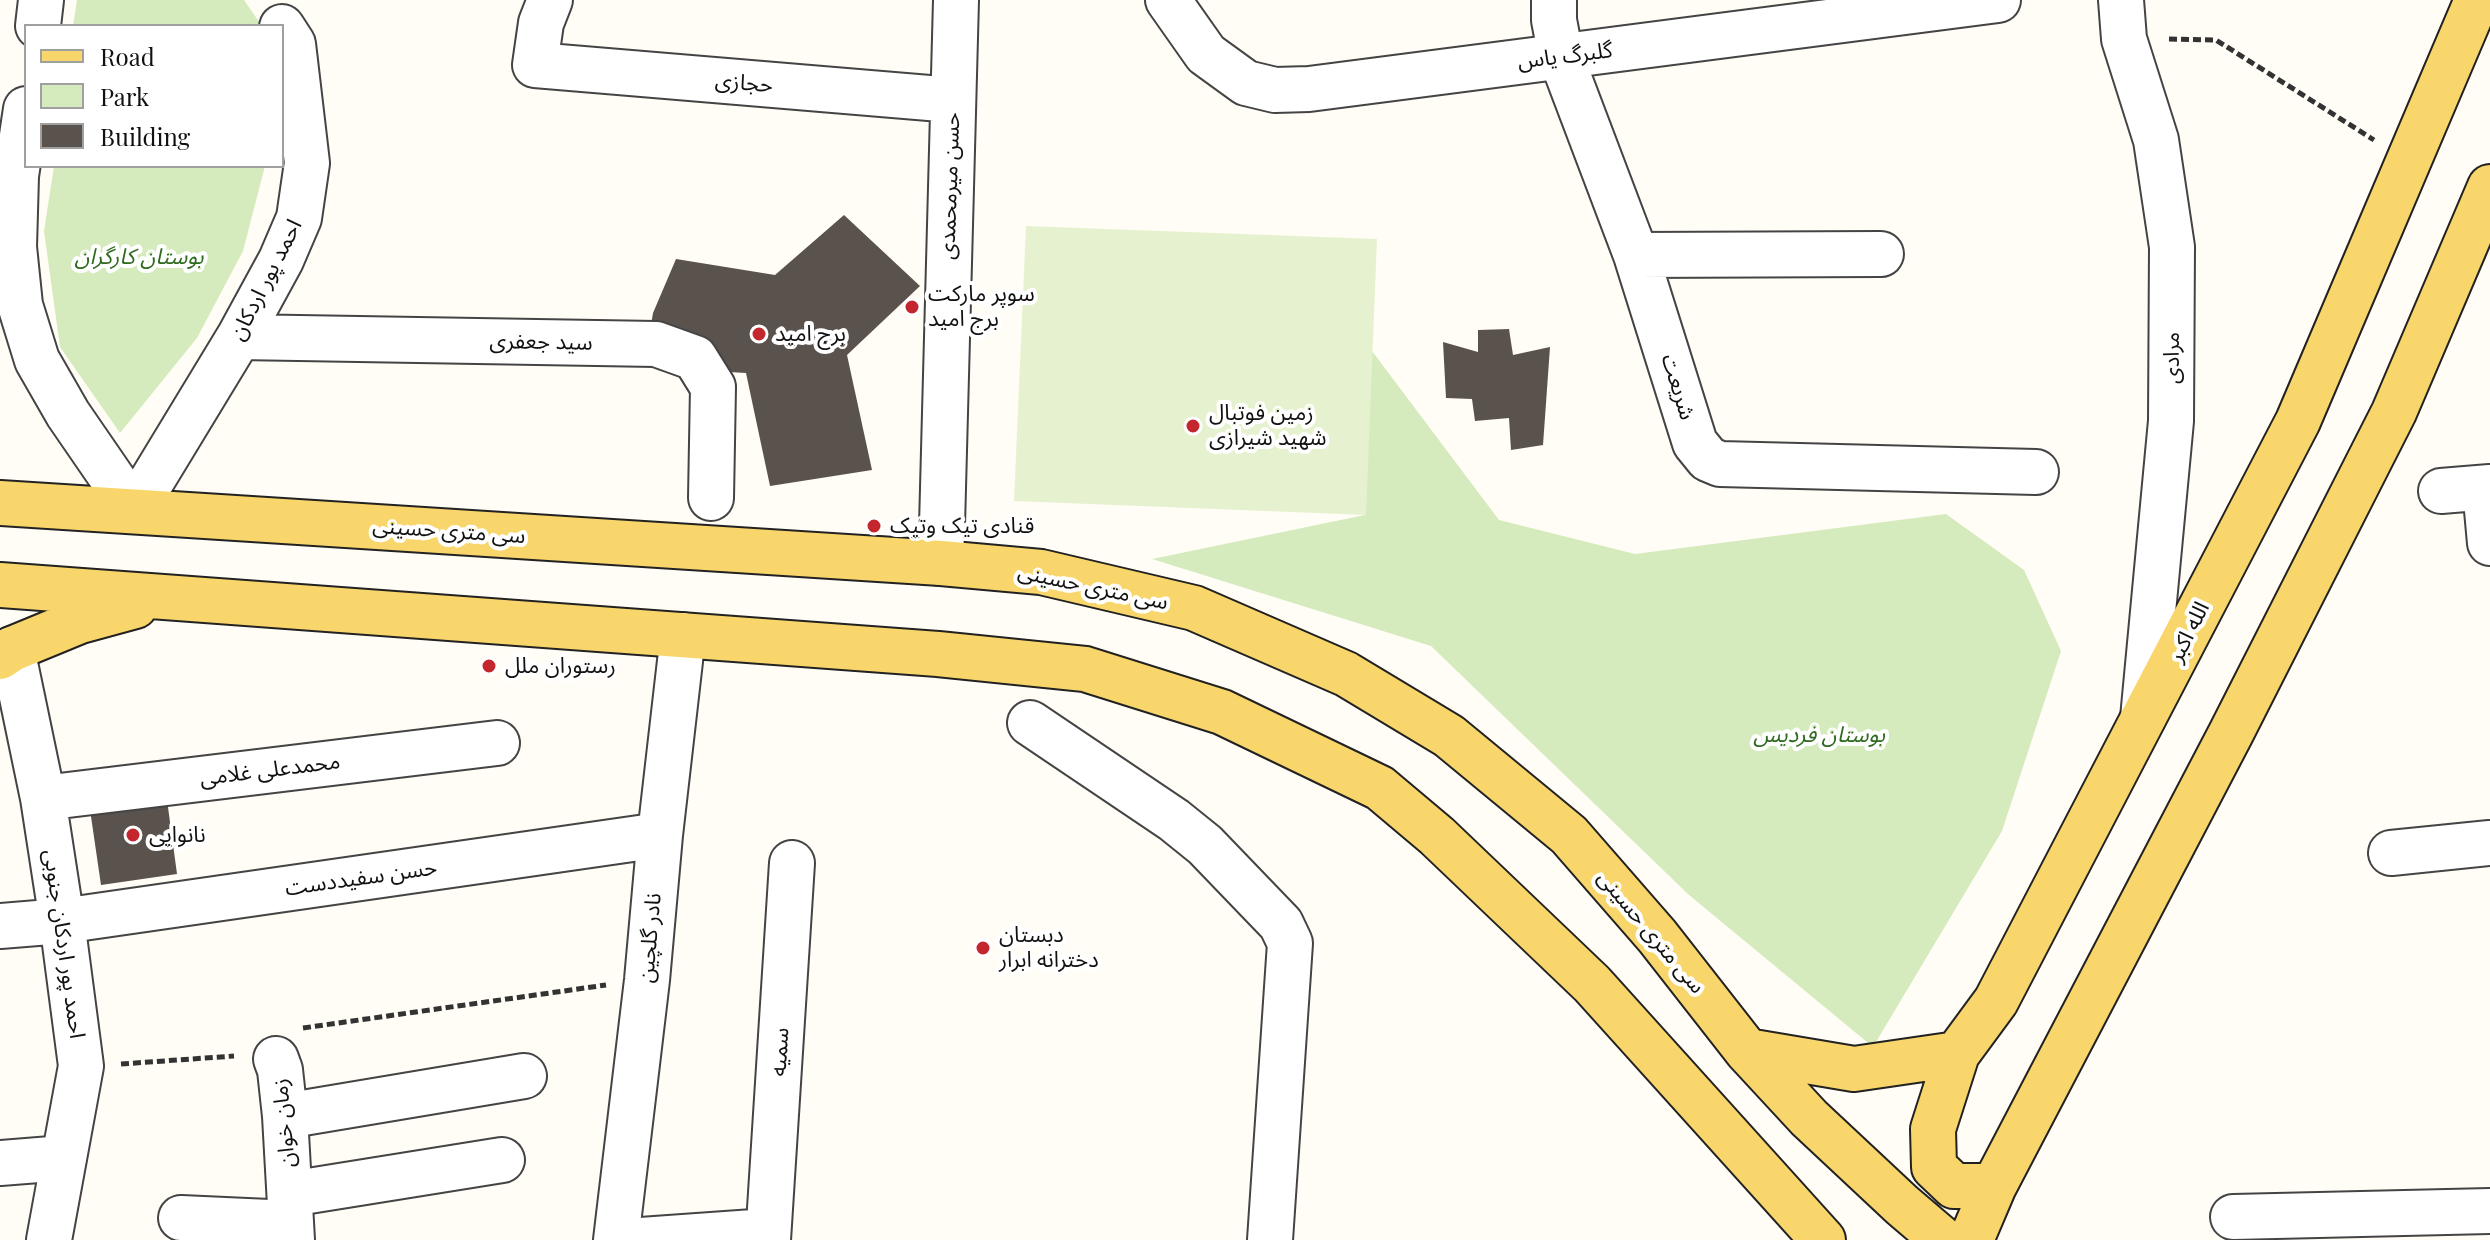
<!DOCTYPE html>
<meta charset="utf-8">
<style>
body{margin:0}
#map{position:relative;width:2490px;height:1240px;overflow:hidden;background:#fffdf5;font-family:"Playfair Display",serif}
canvas{display:block}
.legend{position:absolute;left:24px;top:24px;width:260px;height:144px;box-sizing:border-box;background:#fff;border:2px solid #a0a0a0;margin:0;padding:10px 14px;list-style:none;font-size:24px;color:#111}
.legend li{display:flex;align-items:center;gap:16px;height:40px}
.legend b{width:40px;border:2px solid #a0a0a0}
</style>
<div id="map">
<canvas width="2490" height="1240"></canvas>
<ul class="legend">
<li><b style="height:10px;background:#f9d66b"></b>Road</li>
<li><b style="height:22px;background:#d5ebbd"></b>Park</li>
<li><b style="height:22px;background:#5a524d"></b>Building</li>
</ul>
</div>
<script>
const ctx = document.querySelector('canvas').getContext('2d');
ctx.lineJoin = 'round';
function paint(path, color) { ctx.fillStyle = color; ctx.fill(path, 'evenodd'); }
const poly = rows => new Path2D(rows.map(r => 'M' + r).join(''));
function trace(path, color, width, dash) { ctx.strokeStyle = color; ctx.lineWidth = width; ctx.lineCap = dash ? 'butt' : 'round'; ctx.setLineDash(dash || []); ctx.stroke(path); }
function write(font, color, halo, rows, align = 'center') {
  ctx.font = font + ' "Playfair Display","Noto Sans Arabic",serif'; ctx.lineWidth = 8; ctx.setLineDash([]); ctx.textBaseline = 'middle'; ctx.strokeStyle = halo; ctx.fillStyle = color; for (const [text, x, y, turn = 0] of rows) {
    ctx.save(); ctx.translate(x, y); ctx.rotate((+turn || 0) * Math.PI / 180); ctx.textAlign = isNaN(turn) ? turn : align; if (halo) ctx.strokeText(text, 0, 0); ctx.fillText(text, 0, 0); ctx.restore();
  }
}
const green = poly([
 [77,0,244,0,262,26,73,26],
 [54,166,265,166,243,251,197,338,120,433,60,347,44,231],
 [1372,351,1499,520,1635,554,1946,514,2024,570,2061,651,2002,831,1873,1047,1689,895,1431,646,1152,559,1365,515]
]);
const pitch = poly([
 [1026,226,1377,239,1366,515,1014,501]
]);
const building = poly([
 [844,215,920,286,847,355,872,470,770,486,746,373,644,367,653,313,676,259,775,275],
 [1509,329,1513,355,1550,347,1543,445,1511,450,1509,418,1475,421,1472,399,1446,398,1443,342,1478,352,1478,330],
 [165,785,177,874,101,885,88,796]
]);
const path = poly([
 [2169,39,2216,40,2374,140],
 [303,1028,606,985],
 [121,1064,234,1056]
]);
const minor = poly([
 [550,0,541,23,535,65,953,100],
 [1168,0,1206,54,1246,83,1275,90,1309,89,1998,0],
 [1554,0,1554,20,1561,57,1636,255,1695,443,1708,459,1720,464,2036,472],
 [2121,0,2124,39,2156,140,2172,247,2171,421,2143,718],
 [38,26,41,0],
 [26,109,16,176,14,247,20,305,37,360,68,414,134,510,239,337,281,260,299,218,307,163,293,44,282,27],
 [1636,255,1881,254],
 [239,337,656,344,695,358,713,387,711,498],
 [2485,488,2490,543],
 [2441,491,2490,487],
 [941,563,956,0],
 [12,649,43,798,62,921,81,1066,49,1240],
 [1030,723,1174,820,1205,845,1281,924,1290,943,1270,1240],
 [43,798,497,743],
 [2391,853,2490,843],
 [0,926,62,921,660,835],
 [276,1059,280,1070,285,1116,292,1240],
 [285,1116,524,1076],
 [0,1163,64,1158],
 [290,1194,502,1160],
 [2233,1217,2490,1211],
 [181,1218,291,1223],
 [616,1240,647,980,660,835,683,635],
 [641,1240,768,1231],
 [768,1240,792,863]
]);
const major = poly([
 [0,503,941,563,1041,572,1194,608,1346,674,1449,736,1569,835,1657,936,1747,1051,1809,1118,1902,1205,1943,1240],
 [0,585,938,654,1085,669,1222,712,1380,788,1437,836,1592,984,1823,1240],
 [0,657,12,649,80,621,135,606],
 [1747,1051,1854,1069,1957,1054,1996,1001,2298,421,2477,0],
 [1957,1054,1933,1129,1934,1167,1954,1186,1994,1186],
 [1971,1240,1994,1186,2231,733,2394,412,2490,187]
]);
const markers = [
 [912,307,8,"#c4262e"],
 [759,334,8,"#c4262e"],
 [1193,426,8,"#c4262e"],
 [874,526,8,"#c4262e"],
 [489,666,8,"#c4262e"],
 [133,835,8,"#c4262e"],
 [983,948,8,"#c4262e"]
];
const streetNames = [
 ["گلبرگ یاس",1565,56,-7],
 ["حجازی",744,83,5],
 ["حسن میرمحمدی",950,186,-88],
 ["احمد پور اردکان",266,280,-63],
 ["سید جعفری",541,342,1],
 ["مرادی",2172,358,-90],
 ["شریعت",1678,387,73],
 ["سی متری حسینی",449,531,4],
 ["سی متری حسینی",1093,587,12],
 ["الله اکبر",2189,632,-63],
 ["محمدعلی غلامی",270,770,-7],
 ["حسن سفیددست",361,878,-8],
 ["سی متری حسینی",1651,932,50],
 ["نادر گلچین",650,938,-85],
 ["احمد پور اردکان جنوبی",64,944,82],
 ["سمیه",780,1052,-86],
 ["زمان خوان",284,1123,-95]
];
const parkNames = [
 ["بوستان کارگران",139,257],
 ["بوستان فردیس",1819,735]
];
const poiNames = [
 ["سوپر مارکت",928,294],
 ["برج امید",928,319],
 ["برج امید",775,334],
 ["زمین فوتبال",1209,413],
 ["شهید شیرازی",1209,438],
 ["قنادی تیک وتیک",890,526],
 ["رستوران ملل",505,666],
 ["نانوایی",149,835],
 ["دبستان",999,935],
 ["دخترانه ابرار",999,960]
];
paint(green, '#d5ebbd');
paint(pitch, '#e6f2cf');
paint(building, '#5a524d');
trace(minor, '#444', 48);
trace(major, '#222', 48);
trace(path, '#333', 5, [8, 4]);
trace(minor, '#fff', 44);
trace(major, '#f9d66b', 44);
for (const [x, y, r, color] of markers) { const dot = new Path2D(); dot.arc(x, y, r, 0, 2 * Math.PI); ctx.fillStyle = color; ctx.fill(dot); trace(dot, '#fff', 3); }
write('22px', '#111', '#fff', streetNames);
write('italic 22px', '#2f6b1f', '#fff', parkNames);
write('22px', '#111', '#fff', poiNames, 'left');
</script>
